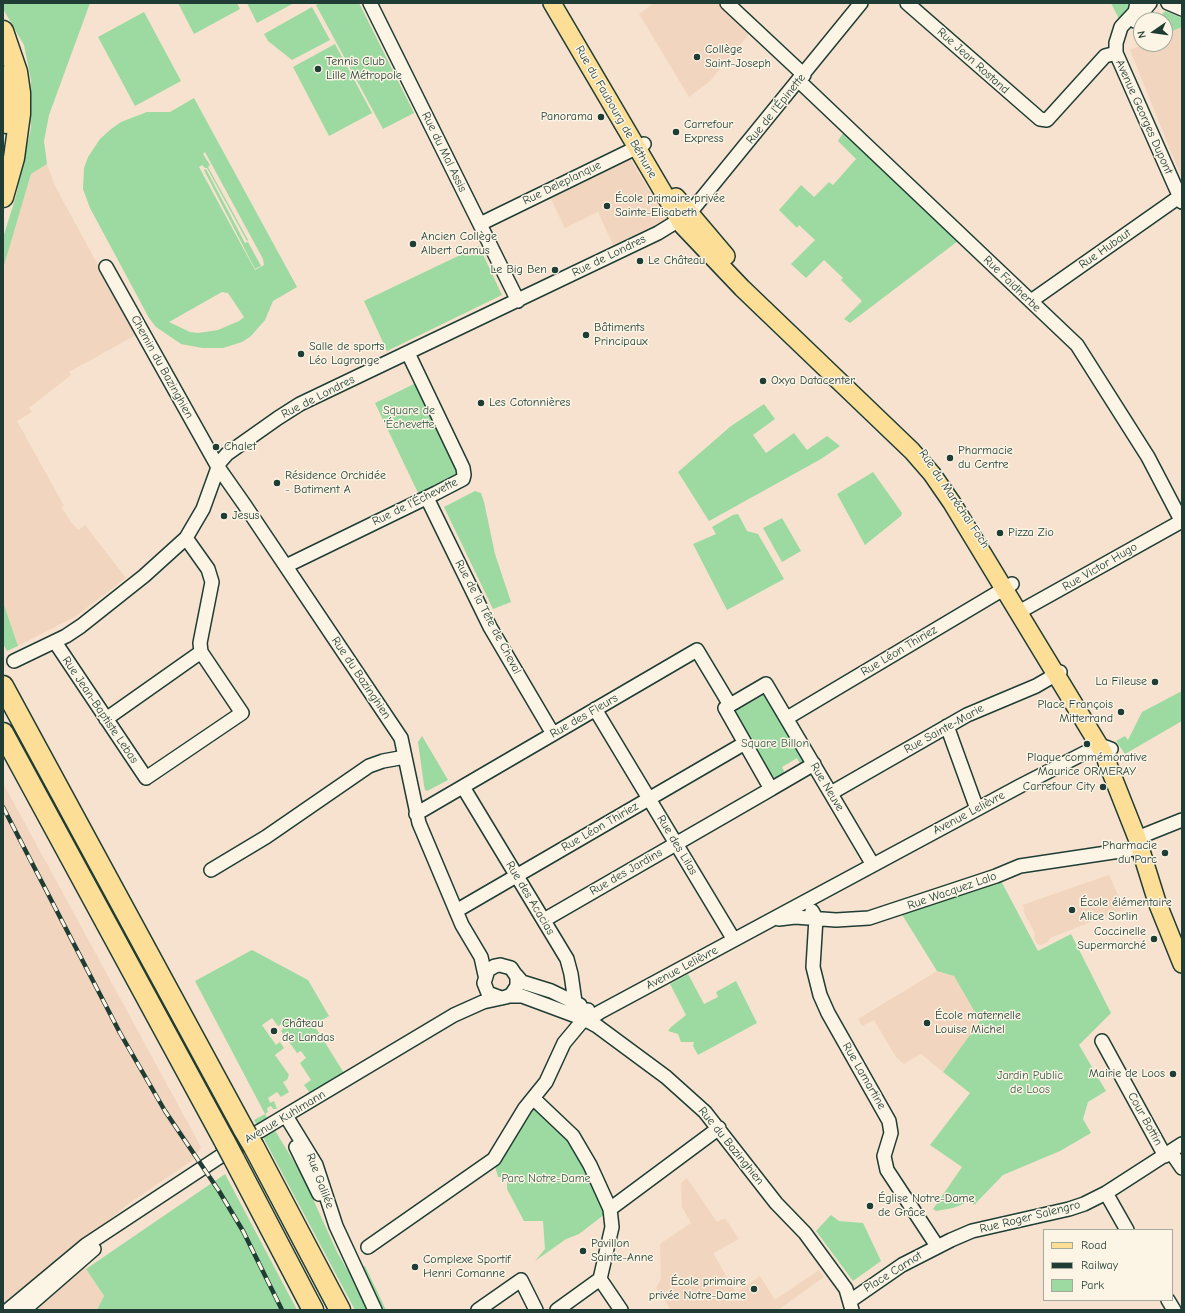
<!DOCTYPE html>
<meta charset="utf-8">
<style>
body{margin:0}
#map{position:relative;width:1185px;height:1313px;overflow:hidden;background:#f6e2ce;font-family:"Comic Neue",sans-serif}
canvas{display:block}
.frame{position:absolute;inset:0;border:4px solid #1f3d34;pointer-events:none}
.legend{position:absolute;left:1043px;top:1229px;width:130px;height:72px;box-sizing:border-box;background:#fcf5e5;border:1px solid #a4ab9e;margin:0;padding:5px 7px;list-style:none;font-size:12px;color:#1f3d34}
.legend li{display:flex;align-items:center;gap:8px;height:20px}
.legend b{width:20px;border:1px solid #a4ab9e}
.north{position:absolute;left:1133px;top:12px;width:40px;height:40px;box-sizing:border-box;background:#fcf5e5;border:1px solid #a4ab9e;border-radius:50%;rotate:257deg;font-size:11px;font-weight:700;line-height:16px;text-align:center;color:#1f3d34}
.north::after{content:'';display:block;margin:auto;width:14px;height:18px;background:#1f3d34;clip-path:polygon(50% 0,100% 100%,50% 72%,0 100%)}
</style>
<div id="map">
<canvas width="1185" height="1313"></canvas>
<div class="frame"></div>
<ul class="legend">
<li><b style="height:5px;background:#fcde96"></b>Road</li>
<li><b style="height:5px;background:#1f3d34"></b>Railway</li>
<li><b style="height:11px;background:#9cdaa2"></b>Park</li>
</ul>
<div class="north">N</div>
</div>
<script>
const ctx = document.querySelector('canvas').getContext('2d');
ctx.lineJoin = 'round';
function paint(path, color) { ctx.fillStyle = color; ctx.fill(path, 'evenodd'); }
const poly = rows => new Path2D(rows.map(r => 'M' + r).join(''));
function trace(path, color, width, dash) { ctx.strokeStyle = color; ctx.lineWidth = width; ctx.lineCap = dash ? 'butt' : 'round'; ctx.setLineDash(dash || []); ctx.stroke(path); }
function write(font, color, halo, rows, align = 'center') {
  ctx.font = font + ' "Comic Neue",sans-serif'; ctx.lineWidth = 3; ctx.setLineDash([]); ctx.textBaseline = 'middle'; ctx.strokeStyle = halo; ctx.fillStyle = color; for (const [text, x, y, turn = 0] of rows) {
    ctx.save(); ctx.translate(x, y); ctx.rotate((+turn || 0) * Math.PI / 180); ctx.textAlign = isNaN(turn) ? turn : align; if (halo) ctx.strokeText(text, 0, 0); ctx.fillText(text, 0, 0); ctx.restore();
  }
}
const built = poly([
 [654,3,719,3,750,33,709,82,689,97,639,14],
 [1182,27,1182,179,1130,50,1144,44,1165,44,1165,35],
 [627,159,631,160,667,220,613,245,598,212,565,228,550,197],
 [47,164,55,186,136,335,69,372,71,375,29,408,32,412,17,421,64,506,61,507,73,525,74,525,78,530,85,525,126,578,76,616,18,646,3,602,3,269,31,174],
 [3,783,201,1147,193,1160,131,1202,70,1251,86,1269,104,1297,97,1310,3,1310],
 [1109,875,1124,909,1050,938,1048,942,1041,945,1037,944,1034,938,1035,933,1023,911,1025,910,1022,905],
 [937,971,954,976,980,1021,943,1072,921,1054,904,1064,896,1057,874,1020,862,1026,858,1019],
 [687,1178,717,1222,725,1218,739,1239,713,1253,736,1293,760,1276,775,1300,819,1270,824,1277,778,1310,671,1310,656,1288,661,1279,660,1244,691,1223,682,1207,681,1183]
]);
const green = poly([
 [3,3,90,3,49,115,44,141,47,164,31,174,3,269,3,238,16,196,31,128,31,80,24,45,3,9],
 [178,3,237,3,240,9,194,34],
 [247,3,294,3,257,23],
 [319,3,359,3,414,113,383,129,316,5],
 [1111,3,1132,3,1121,19,1119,19],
 [312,7,330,40,292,60,268,41,264,34],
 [1165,11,1182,18,1182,27,1166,34,1165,20,1159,20,1159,18],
 [144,12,181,81,135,106,98,37],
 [335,44,372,113,329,136,293,67],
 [194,98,297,287,273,301,265,320,251,336,242,342,223,348,202,348,181,344,156,327,149,318,90,208,83,189,84,168,88,157,100,139,111,129,121,122,147,112,170,112],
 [205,152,263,259,264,265,255,270,199,167,202,165,205,168,207,168,247,241,248,240,208,167,210,165,203,154],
 [222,292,228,293,244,317,239,321,218,330,198,333,190,332,169,322],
 [843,133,958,241,850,323,844,319,862,301,841,280,843,278,824,260,806,278,791,264,815,240,799,225,797,228,779,210,801,185,814,197,829,182,833,185,856,159,838,141],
 [206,169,245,243,248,242,261,266,255,269,204,170],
 [479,246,502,295,387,351,364,301],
 [414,384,421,390,459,469,458,476,420,497,375,403],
 [764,404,775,419,753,435,766,453,794,433,807,450,827,436,840,446,821,459,709,521,678,472,731,426],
 [873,472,902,513,901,516,865,545,837,494],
 [475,491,481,493,484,502,495,554,511,602,493,609,444,507],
 [738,514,747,531,758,534,784,579,727,610,693,544,716,534,712,527,733,515],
 [782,518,801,551,782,562,763,528],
 [3,602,18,646,7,651,3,644],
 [759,690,765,691,805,761,800,764,797,758,782,767,785,773,776,778,771,776,732,709,736,703,739,709,762,696],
 [1182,691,1182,721,1125,754,1116,741,1125,736,1128,740,1142,712],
 [422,736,448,780,427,791,425,790,424,785,418,742],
 [1000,879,1038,951,1071,934,1111,1013,1079,1045,1106,1091,1088,1102,1083,1119,1091,1133,1060,1151,1003,1175,974,1205,971,1201,953,1208,936,1211,933,1209,962,1167,930,1145,970,1093,943,1072,980,1021,954,976,937,971,901,913],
 [252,950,308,980,329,1016,314,1025,344,1073,310,1093,304,1085,311,1080,300,1063,306,1058,301,1051,297,1053,281,1031,284,1027,282,1024,278,1026,272,1018,262,1025,276,1045,280,1042,284,1048,275,1055,289,1075,287,1080,283,1082,289,1092,281,1097,277,1092,268,1098,270,1103,274,1101,277,1109,273,1109,271,1106,267,1108,268,1112,265,1114,302,1175,337,1252,348,1271,365,1266,386,1310,355,1310,254,1120,265,1114,195,981],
 [688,974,704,1004,718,997,716,992,736,981,757,1023,698,1055,693,1046,694,1042,681,1042,678,1034,668,1031,671,1027,686,1015,670,984],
 [539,1109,572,1144,599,1194,605,1214,579,1234,566,1239,535,1261,545,1249,543,1221,524,1221,507,1189,507,1177,498,1177,495,1166,529,1111],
 [225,1174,297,1310,97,1310,104,1296,86,1269],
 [831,1215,839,1221,863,1223,881,1261,853,1281,816,1231]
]);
const minor = poly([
 [370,3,518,301],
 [727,3,804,75],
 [907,3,1040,119,1047,120,1105,56,1116,53],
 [1137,3,1135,12,1121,27,1116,43,1116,53,1182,202],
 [1168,3,1182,9],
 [1135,21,1150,3],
 [799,81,1077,345,1148,457,1182,522],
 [480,224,644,144],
 [106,267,218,467,244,504,401,738,419,823,462,925,481,957,485,975],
 [1031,301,1179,197],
 [427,498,490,627,553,734],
 [286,566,436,493,463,479,464,475,463,468,408,353],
 [1019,612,1182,521],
 [55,642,146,778,242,713,201,652],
 [14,661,66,636,81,626,144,576,186,538,203,509,220,462,227,454,278,418,300,404,658,233,689,214,861,3],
 [595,709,734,940],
 [787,718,1012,584],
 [106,719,201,652,200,643,212,582,208,569,186,538],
 [947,726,977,809],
 [814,764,771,789,725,708,766,684,873,865],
 [463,787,567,959,571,974,575,1002,573,1009,567,1012],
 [831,793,967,715,1036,686,1060,672],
 [416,814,697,650,730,705],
 [1137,838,1182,820],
 [211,870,266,837,369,766,383,761,405,757],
 [456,911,745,743],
 [812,911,816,918,813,967,820,995,828,1013,889,1121,891,1133,884,1156,887,1170,937,1246],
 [779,919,795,917,836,920,869,918,996,876,1020,866,1140,848],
 [544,920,771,789],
 [516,975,522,982,551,991,580,1005],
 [509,996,522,996,584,1019,591,1018,600,1012,1020,786,1100,745,1111,749],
 [584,1019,597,1026,666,1077,705,1112,776,1203,805,1233,846,1289,852,1310],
 [1102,1041,1165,1156],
 [533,1098,573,1136,590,1165,610,1209],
 [286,1116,316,1165,336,1226,375,1310],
 [296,1147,319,1194],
 [1171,1152,1182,1168],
 [1106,1193,1127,1230],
 [368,1247,494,1159,525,1108,546,1082,564,1043,584,1019,588,1010],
 [1168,1300,1174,1310],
 [850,1301,902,1265,951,1240,972,1231,1069,1209,1084,1204,1106,1193,1182,1144],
 [8,1310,86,1245,248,1138,454,1015,483,1002,506,997,511,995,517,986,517,977,511,968,500,965,495,966,488,970,484,983,488,993,501,998],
 [24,1310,94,1249],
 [478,1310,521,1280,536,1310],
 [557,1310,600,1279],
 [621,1310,600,1279,612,1227,610,1209,719,1128]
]);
const major = poly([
 [552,3,683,226,742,288,912,451,932,474,952,503,1103,752,1137,838,1157,902,1182,964],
 [676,197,726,256]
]);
const highway = poly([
 [3,31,17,72,20,93,20,114,14,158,3,197],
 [3,76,6,102,6,123],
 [3,686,244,1130],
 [3,733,225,1142],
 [254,1147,340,1310],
 [234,1159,313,1310]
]);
const rail = poly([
 [3,807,120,1033,165,1111,219,1191,243,1231,282,1310]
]);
const highwayBridge = poly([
 [244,1130,254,1147],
 [225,1142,234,1159]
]);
const markers = [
 [697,57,4,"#1f3d34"],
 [318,69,4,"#1f3d34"],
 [601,117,4,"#1f3d34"],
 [676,132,4,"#1f3d34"],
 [607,206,4,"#1f3d34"],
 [413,244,4,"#1f3d34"],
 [640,261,4,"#1f3d34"],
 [555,270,4,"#1f3d34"],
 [586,335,4,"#1f3d34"],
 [301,354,4,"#1f3d34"],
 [763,381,4,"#1f3d34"],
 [481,403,4,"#1f3d34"],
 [216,447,4,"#1f3d34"],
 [950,458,4,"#1f3d34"],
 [277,483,4,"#1f3d34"],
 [224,516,4,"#1f3d34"],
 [1000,533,4,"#1f3d34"],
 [1155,682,4,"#1f3d34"],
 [1121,712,4,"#1f3d34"],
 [1087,744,4,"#1f3d34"],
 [1103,787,4,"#1f3d34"],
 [1165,853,4,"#1f3d34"],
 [1072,910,4,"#1f3d34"],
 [1154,939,4,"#1f3d34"],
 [927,1023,4,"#1f3d34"],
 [274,1031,4,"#1f3d34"],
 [1173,1074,4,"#1f3d34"],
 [870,1206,4,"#1f3d34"],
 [583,1251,4,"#1f3d34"],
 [415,1267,4,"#1f3d34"],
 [754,1289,4,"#1f3d34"]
];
const poiNames = [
 ["Collège",705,50],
 ["Saint-Joseph",705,64],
 ["Tennis Club",326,62],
 ["Lille Métropole",326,76],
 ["Panorama",593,117,"right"],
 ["Carrefour",684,125],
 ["Express",684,139],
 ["École primaire privée",615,199],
 ["Sainte-Elisabeth",615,213],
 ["Ancien Collège",421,237],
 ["Albert Camus",421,251],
 ["Le Château",648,261],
 ["Le Big Ben",547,270,"right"],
 ["Bâtiments",594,328],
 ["Principaux",594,342],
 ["Salle de sports",309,347],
 ["Léo Lagrange",309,361],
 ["Oxya Datacenter",771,381],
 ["Les Cotonnières",489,403],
 ["Chalet",224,447],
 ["Pharmacie",958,451],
 ["du Centre",958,465],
 ["Résidence Orchidée",285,476],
 ["- Batiment A",285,490],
 ["Jesus",232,516],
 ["Pizza Zio",1008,533],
 ["La Fileuse",1147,682,"right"],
 ["Place François",1113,705,"right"],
 ["Mitterrand",1113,719,"right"],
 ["Plaque commémorative",1087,758,"center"],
 ["Maurice ORMERAY",1087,772,"center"],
 ["Carrefour City",1095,787,"right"],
 ["Pharmacie",1157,846,"right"],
 ["du Parc",1157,860,"right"],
 ["École élémentaire",1080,903],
 ["Alice Sorlin",1080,917],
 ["Coccinelle",1146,932,"right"],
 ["Supermarché",1146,946,"right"],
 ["École maternelle",935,1016],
 ["Louise Michel",935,1030],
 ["Château",282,1024],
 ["de Landas",282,1038],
 ["Mairie de Loos",1165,1074,"right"],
 ["Église Notre-Dame",878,1199],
 ["de Grâce",878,1213],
 ["Pavillon",591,1244],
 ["Sainte-Anne",591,1258],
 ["Complexe Sportif",423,1260],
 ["Henri Comanne",423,1274],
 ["École primaire",746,1282,"right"],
 ["privée Notre-Dame",746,1296,"right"]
];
const streetNames = [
 ["Rue Jean Rostand",973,61,42],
 ["Rue de l'Épinette",776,109,-51],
 ["Rue du Faubourg de Béthune",616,112,60],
 ["Avenue Georges Dupont",1144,117,66],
 ["Rue du Mal Assis",444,152,64],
 ["Rue Deleplanque",562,183,-26],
 ["Rue Hubaut",1105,249,-35],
 ["Rue de Londres",609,256,-26],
 ["Rue Faidherbe",1012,284,44],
 ["Chemin du Bazinghien",162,367,61],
 ["Rue de Londres",318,397,-27],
 ["Rue du Maréchal Foch",954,499,56],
 ["Rue de l'Échevette",415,502,-26],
 ["Rue Victor Hugo",1100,567,-30],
 ["Rue de la Tête de Cheval",488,617,62],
 ["Rue Léon Thiriez",899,651,-31],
 ["Rue du Bazinghien",361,678,56],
 ["Rue Jean-Baptiste Lebas",100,710,56],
 ["Rue des Fleurs",584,716,-30],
 ["Rue Sainte-Marie",944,729,-29],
 ["Rue Neuve",827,787,59],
 ["Avenue Lelièvre",969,813,-28],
 ["Rue Léon Thiriez",600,827,-30],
 ["Rue des Lilas",677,845,59],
 ["Rue des Jardins",626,872,-30],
 ["Rue Wacquez Lalo",952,891,-19],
 ["Rue des Acacias",530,898,59],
 ["Avenue Lelièvre",682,968,-28],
 ["Rue Lamartine",864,1076,60],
 ["Avenue Kuhlmann",285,1117,-31],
 ["Cour Bottin",1145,1119,61],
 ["Rue du Bazinghien",731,1146,51],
 ["Rue Galilée",320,1181,69],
 ["Rue Roger Salengro",1030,1217,-14],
 ["Place Carnot",893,1272,-32]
];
const parkNames = [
 ["Square de",409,411],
 ["'Échevette",409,425],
 ["Square Billon",775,744],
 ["Jardin Public",1030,1076],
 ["de Loos",1030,1090],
 ["Parc Notre-Dame",546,1179]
];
paint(built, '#f2d5be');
paint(green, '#9cdaa2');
trace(minor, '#1f3d34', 16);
trace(major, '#1f3d34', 20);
trace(highway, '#1f3d34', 23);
trace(minor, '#fcf5e5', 13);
trace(major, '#fcde96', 17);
trace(highway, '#fcde96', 20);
trace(rail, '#1f3d34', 4.5);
trace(rail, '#fcf5e5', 3, [9]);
trace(highwayBridge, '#1f3d34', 23, []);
trace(highwayBridge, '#fcde96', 20);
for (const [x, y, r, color] of markers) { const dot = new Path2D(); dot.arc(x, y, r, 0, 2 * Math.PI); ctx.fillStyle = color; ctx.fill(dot); trace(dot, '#fcf5e5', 1.5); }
write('12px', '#1f3d34', '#fcf5e5', poiNames, 'left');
write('12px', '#1f3d34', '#fcf5e5', streetNames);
write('12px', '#385c4a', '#fcf5e5', parkNames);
</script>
